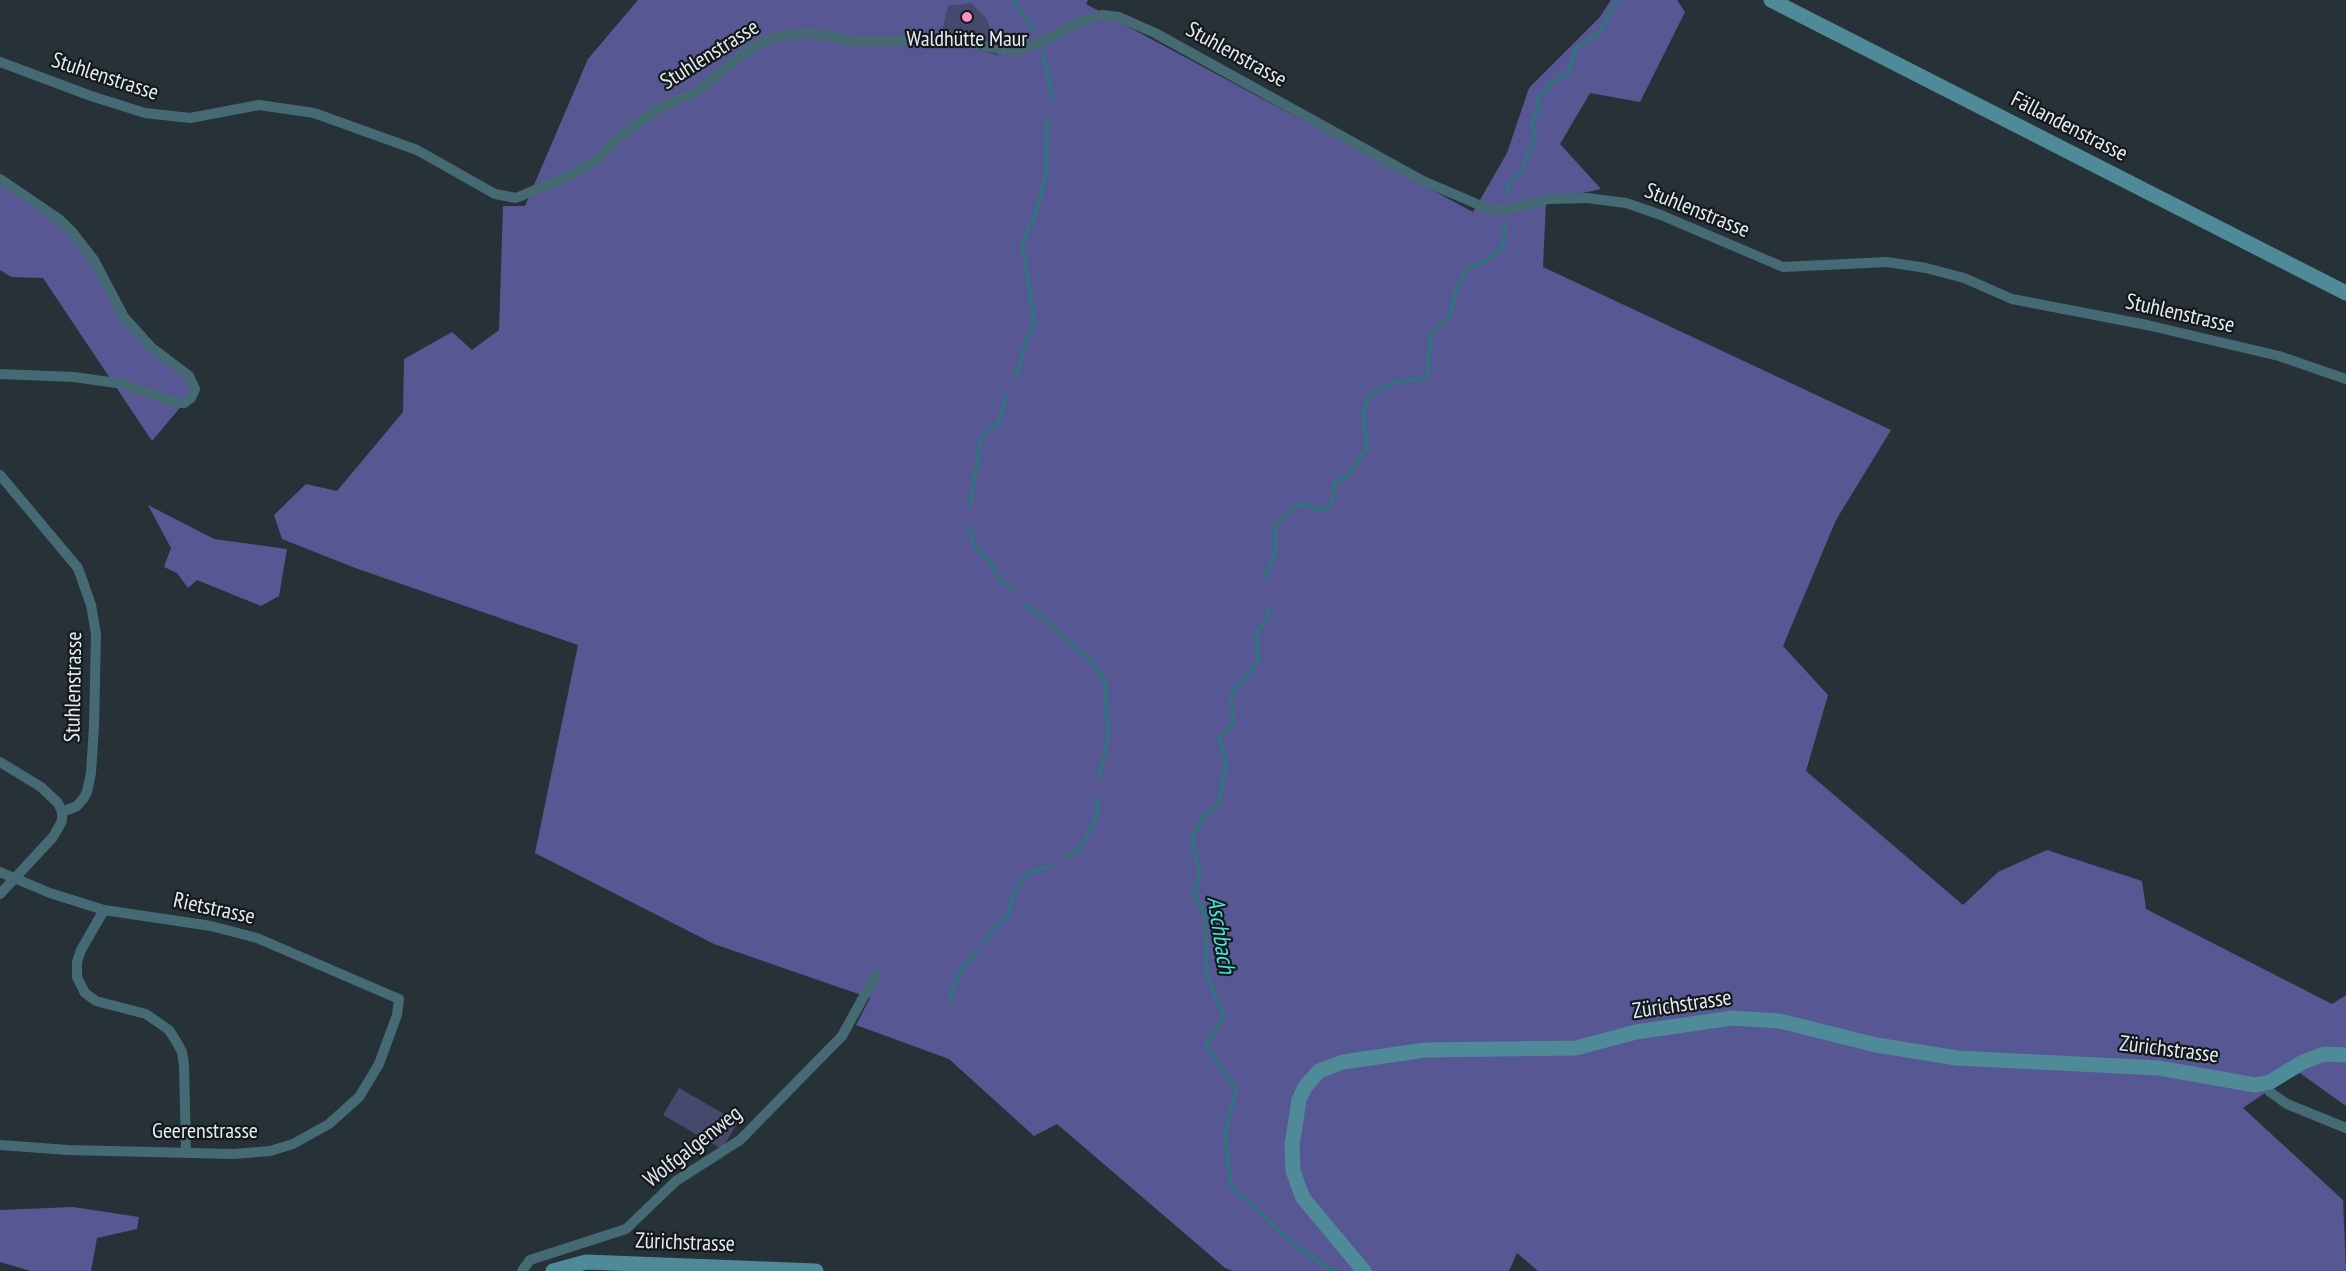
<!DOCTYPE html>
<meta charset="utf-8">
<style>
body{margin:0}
canvas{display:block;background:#273138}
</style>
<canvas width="2346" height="1271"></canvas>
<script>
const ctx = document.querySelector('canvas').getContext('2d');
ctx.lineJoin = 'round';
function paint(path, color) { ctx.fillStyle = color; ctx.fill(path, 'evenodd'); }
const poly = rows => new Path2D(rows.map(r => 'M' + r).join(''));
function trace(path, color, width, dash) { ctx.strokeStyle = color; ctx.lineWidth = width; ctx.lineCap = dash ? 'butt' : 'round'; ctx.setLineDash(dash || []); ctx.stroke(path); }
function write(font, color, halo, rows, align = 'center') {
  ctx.font = font + ' "PT Sans Narrow",sans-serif'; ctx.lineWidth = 4.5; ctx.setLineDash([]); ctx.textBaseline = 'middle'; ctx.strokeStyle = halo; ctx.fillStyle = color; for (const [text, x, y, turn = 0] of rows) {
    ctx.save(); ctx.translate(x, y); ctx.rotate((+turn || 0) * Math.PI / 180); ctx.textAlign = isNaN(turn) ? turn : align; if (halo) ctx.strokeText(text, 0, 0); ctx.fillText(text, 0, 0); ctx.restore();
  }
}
const green = poly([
 [971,2,987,19,998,57,964,44,940,44,948,6],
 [679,1088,738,1122,722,1149,663,1115]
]);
const forest = poly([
 [638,0,1088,0,1086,4,1473,212,1507,153,1529,88,1599,18,1611,0,1677,0,1685,12,1640,102,1590,93,1560,144,1601,189,1546,201,1543,267,1891,430,1836,520,1783,646,1828,695,1806,771,1963,905,1998,872,2047,850,2142,881,2146,909,2332,1004,2346,995,2346,1106,2297,1071,2243,1108,2343,1200,2346,1271,1538,1271,1517,1253,1509,1271,1233,1271,1225,1268,1057,1124,1034,1136,949,1059,856,1025,870,998,714,944,535,853,578,645,358,569,282,539,274,515,306,484,337,491,403,412,404,359,452,332,472,350,499,330,503,206,525,206,588,59],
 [971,3,987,19,998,56,964,44,940,43,948,6],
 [0,179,73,233,124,317,193,381,184,403,152,441,43,278,11,277,0,270],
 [148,505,214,539,287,549,279,596,261,606,197,580,188,588,177,573,164,567,171,548],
 [73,1207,139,1217,137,1229,97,1238,91,1271,31,1271,0,1262,0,1210]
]);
const stream = poly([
 [1013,0,1035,32],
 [1043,53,1052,98],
 [1507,193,1509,183,1522,171,1535,136,1532,121,1539,109,1538,97,1546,92,1550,84,1569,72,1576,48,1599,33,1617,0],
 [1016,376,1027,338,1035,326,1022,242,1035,215,1046,175,1047,119],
 [970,505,981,438,999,422,1007,396],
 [969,525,974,545,991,563,1001,582,1015,589],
 [1264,578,1275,553,1275,525,1298,504,1324,510,1332,502,1335,482,1347,477,1367,447,1363,411,1371,394,1396,382,1427,378,1431,333,1450,316,1456,290,1467,269,1485,261,1503,247,1505,223],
 [1025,605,1041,616,1094,664,1105,682,1108,738,1099,779],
 [1269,607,1268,616,1256,634,1259,661,1231,694,1233,723,1219,738,1226,764,1219,804,1204,816,1192,839,1200,874,1194,894,1205,915,1207,976,1224,1016,1206,1045,1236,1089,1225,1133,1231,1186,1297,1247,1333,1271],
 [1064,858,1078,851,1091,828,1098,812,1097,798],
 [985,942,990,932,1009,914,1013,895,1023,878,1030,872,1052,866],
 [953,1002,951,995,960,972,977,951]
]);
const street = poly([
 [0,62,91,96,145,113,190,118,259,105,314,113,417,150,495,194,516,198,573,174,598,159,618,138,658,109,696,92,752,47,775,37,811,33,851,41,895,41,944,38,1013,51,1039,43,1082,21,1102,15,1119,17,1155,33,1421,180,1491,210,1509,209,1549,199,1587,198,1626,203,1661,215,1783,267,1887,262,1926,268,1964,278,2012,299,2147,325,2279,356,2346,379],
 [0,179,60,220,73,233,94,260,124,317,152,348,189,376,195,389,191,398,184,403,177,403,123,384,74,377,0,374],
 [0,475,78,568,91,605,96,634,94,726,91,773,87,792,83,799,77,806,62,812],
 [0,762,41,787,58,803,62,812,62,821,53,837,0,894],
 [0,872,50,893,104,910,211,926,257,938,399,999,397,1015,379,1064,359,1097,329,1124,293,1144,270,1151,234,1154,68,1150,0,1145],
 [104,910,81,950,77,962,77,977,85,993,96,1001,146,1014,169,1030,176,1041,182,1052,184,1065,186,1153],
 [2264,1083,2270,1092,2287,1104,2346,1128],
 [522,1271,530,1260,626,1229,676,1181,740,1140,842,1036,875,976]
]);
const secondary = poly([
 [1771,0,2346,293],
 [553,1271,586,1262,816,1271],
 [1364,1271,1303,1198,1293,1171,1292,1145,1299,1100,1305,1087,1319,1071,1343,1062,1425,1050,1576,1048,1636,1032,1732,1018,1780,1021,1876,1045,1957,1058,2159,1068,2255,1085,2270,1082,2303,1062,2324,1054,2346,1055]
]);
const markers = [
 [967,17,6,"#fb8fc4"]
];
const poiNames = [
 ["Waldhütte Maur",967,40]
];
const streetNames = [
 ["Stuhlenstrasse",710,55,-32],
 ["Stuhlenstrasse",1236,55,29],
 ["Stuhlenstrasse",105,77,18],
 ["Fällandenstrasse",2069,127,27],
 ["Stuhlenstrasse",1697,211,22],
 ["Stuhlenstrasse",2180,314,13],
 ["Stuhlenstrasse",74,687,-89],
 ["Rietstrasse",214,909,12],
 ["Zürichstrasse",1682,1005,-8],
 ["Zürichstrasse",2169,1050,7],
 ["Geerenstrasse",205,1132],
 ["Wolfgalgenweg",693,1147,-38],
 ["Zürichstrasse",685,1243,2]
];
const waterNames = [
 ["Aschbach",1220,935,81]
];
paint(green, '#47486d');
paint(forest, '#575794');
trace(stream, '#297a77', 3);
trace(street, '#466a73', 10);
trace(secondary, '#4e8a98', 15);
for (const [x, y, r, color] of markers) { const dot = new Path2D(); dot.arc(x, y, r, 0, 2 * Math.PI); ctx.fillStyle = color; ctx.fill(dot); trace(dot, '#14191c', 2); }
write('22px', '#e5ebf0', '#14191c', poiNames);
write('22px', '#e5ebf0', '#14191c', streetNames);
write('italic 24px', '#49e3dd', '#14191c', waterNames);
</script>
